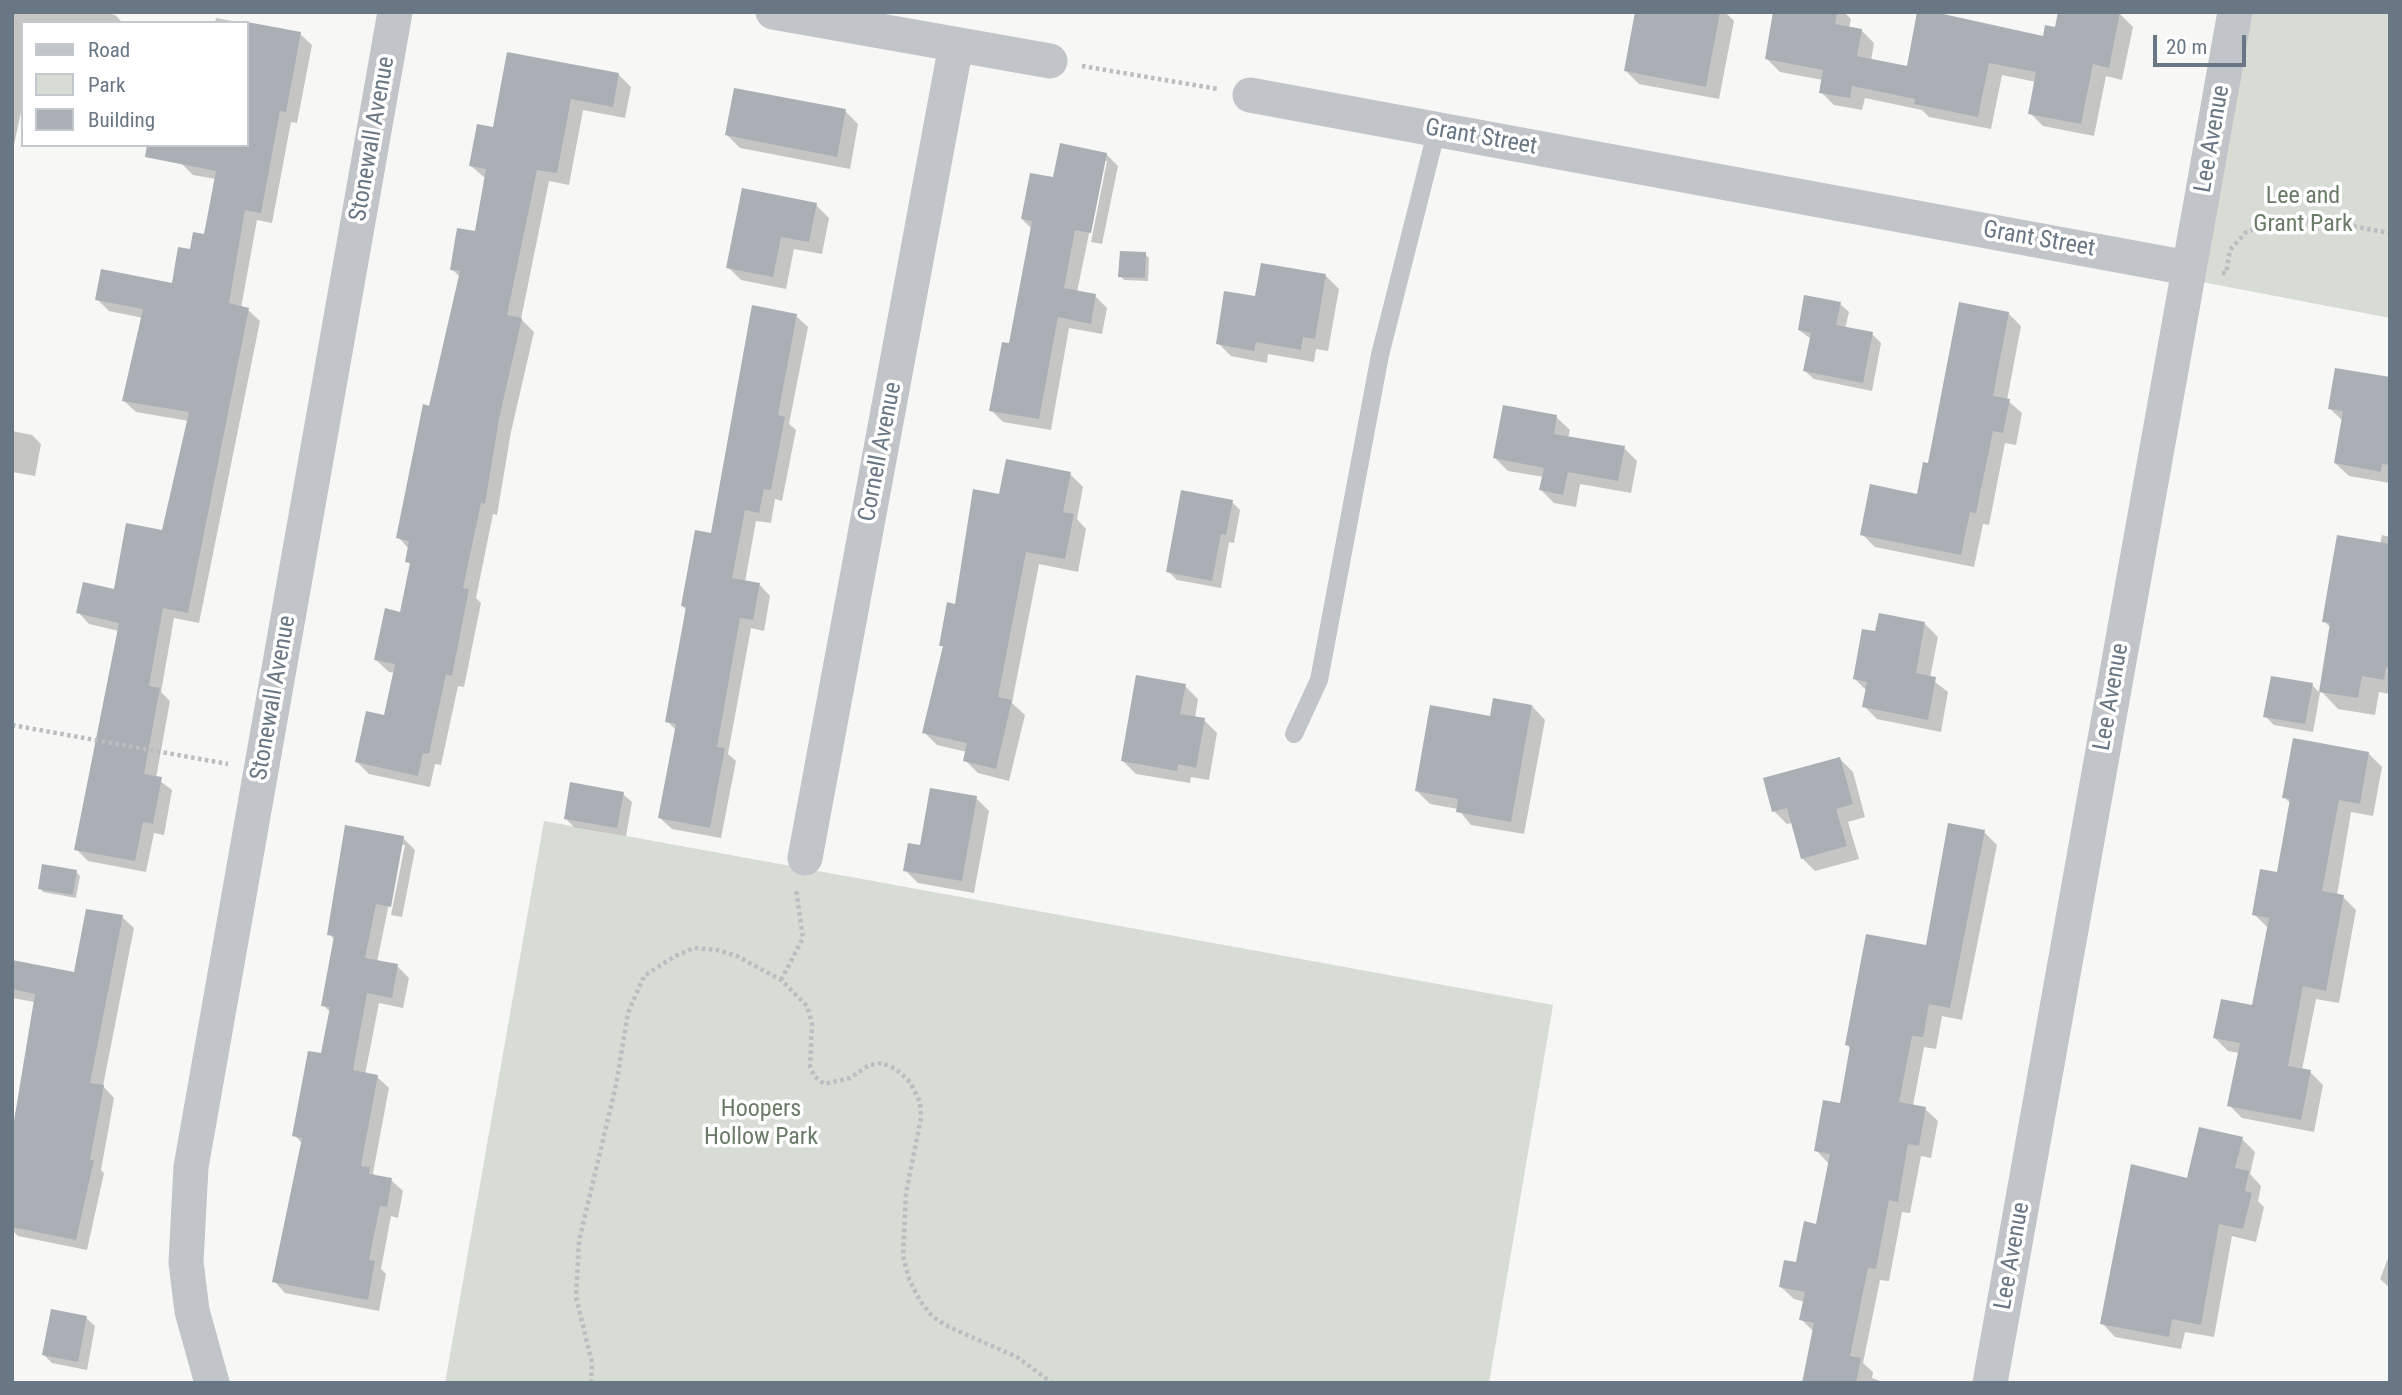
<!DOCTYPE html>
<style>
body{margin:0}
#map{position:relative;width:2402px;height:1395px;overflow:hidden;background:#f7f7f5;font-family:"Roboto Condensed",sans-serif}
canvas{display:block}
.frame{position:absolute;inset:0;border:14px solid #697684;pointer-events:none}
.legend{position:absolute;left:21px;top:21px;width:228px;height:126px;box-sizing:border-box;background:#fff;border:2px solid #c3c8ce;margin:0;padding:9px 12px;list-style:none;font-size:21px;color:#697684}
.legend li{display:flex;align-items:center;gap:14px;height:35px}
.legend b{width:35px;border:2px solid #c3c8ce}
.scale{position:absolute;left:2153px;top:35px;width:93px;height:32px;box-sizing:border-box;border:4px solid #697684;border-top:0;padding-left:9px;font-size:21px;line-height:24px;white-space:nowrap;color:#697684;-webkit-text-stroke:5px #fff;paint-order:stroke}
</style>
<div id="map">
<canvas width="2402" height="1395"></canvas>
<div class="frame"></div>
<ul class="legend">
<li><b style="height:9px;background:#c1c4c8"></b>Road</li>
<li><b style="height:19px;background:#d7dcd4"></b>Park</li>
<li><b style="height:19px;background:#a9afb5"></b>Building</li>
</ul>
<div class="scale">20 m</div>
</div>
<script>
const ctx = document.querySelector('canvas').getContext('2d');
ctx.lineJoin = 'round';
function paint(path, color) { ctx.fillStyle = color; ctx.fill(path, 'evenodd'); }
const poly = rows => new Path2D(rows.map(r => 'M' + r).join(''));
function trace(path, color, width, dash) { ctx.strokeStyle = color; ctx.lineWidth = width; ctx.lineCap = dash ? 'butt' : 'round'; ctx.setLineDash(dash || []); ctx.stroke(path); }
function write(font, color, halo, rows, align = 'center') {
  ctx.font = font + ' "Roboto Condensed",sans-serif'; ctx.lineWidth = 7; ctx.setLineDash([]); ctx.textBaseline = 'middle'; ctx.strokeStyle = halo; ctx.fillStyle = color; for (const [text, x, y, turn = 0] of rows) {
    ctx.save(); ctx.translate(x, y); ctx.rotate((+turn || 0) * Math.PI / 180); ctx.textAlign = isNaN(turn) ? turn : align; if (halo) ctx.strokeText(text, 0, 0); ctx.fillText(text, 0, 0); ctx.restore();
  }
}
const green = poly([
 [2250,12,2390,12,2390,318,2202,282],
 [544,821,1553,1005,1489,1383,445,1383]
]);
const shadow = poly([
 [12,12,102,12,115,15,123,23,23,23,23,103,14,145],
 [1637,12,1725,12,1734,21,1719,99,1639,84,1626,71],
 [1775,12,1844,12,1851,19,1849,28,1861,30,1874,43,1871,61,1908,68,2045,38,2056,29,2120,14,2133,27,2122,80,2106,76,2094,136,2043,126,2030,113,2036,82,2002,75,1991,129,1929,117,1922,110,1865,98,1862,110,1834,105,1821,92,1823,80,1780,72,1767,59],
 [216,18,243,23,215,23],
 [247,23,300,34,312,45,297,123,291,122,272,223,257,220,241,308,248,310,260,321,199,623,174,618,161,692,170,701,156,778,172,790,164,835,154,833,146,872,88,861,76,849,119,631,89,624,78,612,115,591,164,532,189,421,136,412,124,401,143,318,109,311,97,299,173,285,192,251,205,236,216,179,193,175,181,163,247,145],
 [619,75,631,87,625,118,583,110,569,185,549,181,521,319,534,332,511,432,497,515,493,514,476,598,481,603,464,687,458,686,441,765,435,764,430,787,369,774,357,762,385,717,395,673,389,672,376,660,401,614,411,565,407,561,409,549,398,537,461,278,452,269,476,233,486,179,471,166,494,129],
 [845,111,858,124,850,169,740,148,727,135],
 [1106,154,1118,166,1102,244,1091,242,1107,161,1104,161,1077,292,1095,296,1107,308,1102,334,1069,328,1051,430,1003,422,991,410,1011,345,1032,229,1022,219,1054,179],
 [816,205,829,218,822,254,794,249,786,289,741,280,728,267],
 [1145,254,1149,258,1148,281,1124,280,1120,276],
 [1326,276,1339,289,1328,351,1316,349,1314,362,1268,354,1267,363,1231,356,1218,343,1257,298],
 [1840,304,1849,312,1845,329,1872,334,1881,343,1872,391,1814,379,1805,371,1811,339,1799,330],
 [2008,313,2021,326,2007,400,2022,413,2016,445,2005,443,1989,525,1983,524,1974,567,1875,547,1862,534,1919,496,1929,465],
 [796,316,808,327,789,424,796,430,782,501,775,499,771,523,756,521,745,582,759,584,770,596,764,631,751,628,728,754,736,761,721,838,672,829,660,818,677,731,667,721,687,611,683,606],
 [2390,379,2390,483,2349,476,2335,463,2343,421,2329,408],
 [1556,417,1570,430,1568,438,1624,448,1637,461,1631,493,1580,484,1576,507,1554,503,1541,490,1544,477,1508,471,1495,458],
 [12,431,32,435,41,444,35,476,12,472],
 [1070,474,1083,487,1077,519,1086,529,1078,572,1039,564,1012,703,1025,715,1009,781,978,773,965,760,967,752,937,745,924,732,944,648,941,645,1001,496],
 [1232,502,1240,510,1234,543,1229,542,1221,588,1177,580,1168,571],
 [2382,535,2390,537,2390,694,2379,692,2375,715,2338,709,2321,691,2331,628,2324,621,2380,544],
 [1925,624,1938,637,1930,678,1948,692,1941,732,1877,719,1864,706,1867,691,1855,679,1877,633],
 [2312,685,2320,693,2313,732,2274,725,2265,716],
 [1185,686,1198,699,1195,718,1204,720,1217,733,1209,780,1191,777,1190,783,1136,774,1123,761],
 [1532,706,1545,720,1524,834,1471,825,1458,809,1430,804,1417,791,1491,718],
 [2368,753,2382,767,2373,816,2351,812,2337,895,2343,897,2356,910,2339,1003,2316,999,2302,1070,2310,1072,2323,1085,2314,1132,2242,1118,2229,1105,2239,1053,2228,1051,2215,1038,2254,1007,2268,928,2254,914,2278,874,2291,804,2284,797],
 [1840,759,1853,772,1865,817,1848,822,1859,859,1815,871,1802,858,1792,823,1787,824,1774,811],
 [623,794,632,802,626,836,574,827,565,818],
 [976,798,989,811,974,893,918,883,905,870],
 [1984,832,1997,845,1962,1020,1942,1016,1936,1049,1924,1047,1913,1106,1925,1109,1938,1121,1931,1158,1921,1156,1910,1213,1902,1212,1889,1281,1880,1280,1863,1363,1873,1372,1872,1378,1885,1383,1803,1383,1814,1332,1801,1319,1805,1302,1794,1299,1781,1287,1797,1264,1817,1226,1829,1164,1816,1150,1841,1105,1851,1049,1847,1045,1927,947],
 [403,838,415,850,402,917,391,915,405,845,401,845,377,962,397,966,409,978,403,1008,379,1003,365,1075,377,1077,389,1088,373,1173,378,1178,391,1180,403,1191,398,1218,391,1216,381,1269,386,1274,379,1311,285,1293,274,1281,302,1143,294,1135,322,1055,331,1013,323,1005,335,940,329,934],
 [76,872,80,876,76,898,43,892,40,888],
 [122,917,134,928,103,1086,114,1098,101,1170,104,1173,87,1250,18,1236,12,1230,12,1200,35,1002,12,998,12,962,76,974],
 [2242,1139,2255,1152,2250,1174,2261,1186,2258,1201,2264,1207,2256,1242,2232,1236,2214,1337,2185,1332,2181,1349,2115,1337,2102,1323,2188,1180],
 [2390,1253,2390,1288,2380,1279],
 [86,1318,95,1326,87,1370,52,1363,44,1355]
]);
const building = poly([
 [1635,12,1720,12,1706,87,1624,71],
 [1773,12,1837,12,1835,24,1862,29,1857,56,1907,66,1917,12,1934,12,2043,36,2045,25,2055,27,2058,12,2120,12,2109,68,2093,64,2081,124,2028,114,2036,72,1989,63,1978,117,1914,104,1915,99,1852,86,1850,98,1819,93,1823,70,1765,59],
 [247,22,301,32,286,112,280,111,261,213,245,210,229,303,249,308,188,613,163,608,149,686,160,688,144,774,162,777,153,824,143,822,135,861,74,850,119,623,76,613,83,582,114,589,126,523,162,530,189,412,122,401,143,309,95,300,101,269,172,283,178,247,190,249,193,232,204,234,216,171,145,157,147,145,247,145],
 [507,52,619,73,613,107,571,99,557,173,537,170,507,315,522,318,499,419,485,504,481,503,463,588,469,589,452,676,446,674,429,754,423,753,418,776,355,762,366,711,384,715,395,664,374,660,385,608,400,612,410,563,405,562,409,541,396,538,423,404,429,406,460,271,450,270,457,228,475,231,486,169,469,166,477,124,493,127],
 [734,88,846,109,837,157,725,135],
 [1060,143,1107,153,1091,233,1075,230,1064,288,1096,294,1091,324,1058,317,1039,419,989,411,1002,342,1009,343,1032,221,1021,219,1030,173,1053,177],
 [742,188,817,203,809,242,781,237,773,277,726,268],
 [1120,251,1146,252,1145,278,1118,277],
 [1261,263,1326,274,1315,339,1303,337,1301,350,1256,342,1254,351,1216,344,1224,291,1255,296],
 [1804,295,1841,302,1836,325,1873,332,1863,383,1803,371,1811,333,1798,330],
 [1959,302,2009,312,1993,396,2010,399,2003,433,1993,431,1976,513,1970,512,1961,555,1860,535,1870,484,1917,494,1923,462,1928,463],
 [752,305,797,314,778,415,785,417,771,490,764,489,759,513,745,510,732,578,760,583,753,620,740,618,717,747,725,748,710,828,658,818,676,724,665,722,686,607,681,606,695,530,711,533],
 [2335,368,2390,377,2390,465,2382,464,2381,472,2334,463,2343,411,2328,409],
 [1503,405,1557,415,1554,434,1625,446,1618,481,1568,472,1563,495,1539,490,1544,468,1493,458],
 [1006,459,1071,472,1063,512,1074,514,1065,559,1026,552,998,697,1012,700,996,769,963,761,967,743,922,733,943,646,939,646,947,602,955,604,973,489,999,494],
 [1181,490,1233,500,1226,535,1221,534,1212,581,1166,572],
 [2337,535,2390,544,2390,668,2386,667,2384,680,2362,676,2358,698,2319,692,2330,623,2322,622],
 [1879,613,1925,622,1916,673,1936,677,1928,720,1862,707,1867,682,1853,679,1862,629,1875,631],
 [1136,675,1186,684,1180,714,1205,718,1196,768,1178,764,1177,771,1121,761],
 [2271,676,2313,683,2305,724,2263,717],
 [1493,698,1532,705,1511,822,1456,812,1458,799,1415,791,1430,705,1490,716],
 [2293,738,2369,752,2360,804,2339,800,2322,891,2344,895,2326,991,2303,986,2288,1066,2311,1070,2301,1120,2227,1106,2240,1043,2213,1038,2221,999,2252,1005,2269,918,2252,915,2260,869,2277,872,2290,799,2282,798],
 [1840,757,1853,804,1836,809,1847,846,1801,859,1787,808,1772,812,1763,778],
 [570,782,624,792,617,828,564,819],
 [930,788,977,796,962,881,903,871,908,843,920,845],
 [1948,823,1985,830,1950,1008,1929,1004,1923,1037,1912,1036,1899,1102,1926,1107,1919,1146,1908,1144,1898,1202,1889,1200,1876,1269,1868,1268,1850,1356,1861,1358,1856,1383,1802,1383,1814,1323,1799,1320,1805,1292,1779,1287,1784,1260,1796,1262,1804,1221,1816,1224,1830,1154,1814,1151,1823,1100,1840,1103,1850,1046,1845,1045,1866,934,1926,945],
 [345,825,404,836,391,907,376,904,365,958,398,964,392,998,367,993,353,1070,378,1075,361,1166,370,1167,369,1174,392,1178,387,1207,380,1206,369,1260,375,1261,368,1300,272,1282,302,1138,292,1136,308,1051,321,1053,330,1007,321,1006,334,936,327,935],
 [42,864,77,870,73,895,38,889],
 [86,909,123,915,90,1083,104,1085,90,1160,94,1160,76,1240,12,1227,12,1133,35,994,12,989,12,960,74,972],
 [2199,1127,2243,1137,2235,1168,2249,1171,2245,1191,2252,1193,2243,1229,2219,1224,2201,1325,2172,1319,2169,1337,2100,1324,2131,1164,2187,1178],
 [51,1309,87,1316,78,1362,42,1355]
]);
const path = poly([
 [1082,66,1218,89],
 [2222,273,2226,273,2230,250,2245,233,2268,223,2296,220,2330,222,2390,233],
 [12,725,228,764],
 [781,980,803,938,796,890],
 [591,1383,592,1363,576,1297,579,1241,616,1085,628,1013,644,976,675,956,694,948,717,950,737,956,781,980,807,1006,812,1024,810,1066,814,1076,824,1084,850,1078,869,1065,882,1063,896,1069,910,1082,920,1102,921,1118,906,1193,903,1256,909,1279,920,1301,933,1317,949,1327,1017,1357,1052,1383]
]);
const service = poly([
 [1294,734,1319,680,1380,355,1437,129]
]);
const minor = poly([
 [773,12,1050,61],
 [1250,95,2188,268],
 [805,858,956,45],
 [212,1383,192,1311,186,1262,191,1167,395,12],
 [1990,1383,2235,12]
]);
const streetNames = [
 ["Grant Street",1481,138,10],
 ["Stonewall Avenue",373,139,-80],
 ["Lee Avenue",2213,139,-80],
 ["Grant Street",2039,240,10],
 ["Cornell Avenue",881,452,-79],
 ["Lee Avenue",2112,697,-80],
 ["Stonewall Avenue",274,698,-80],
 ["Lee Avenue",2013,1256,-80]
];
const parkNames = [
 ["Lee and",2303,197],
 ["Grant Park",2303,225],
 ["Hoopers",761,1110],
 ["Hollow Park",761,1138]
];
paint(green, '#d7dcd4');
paint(shadow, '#0003');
paint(building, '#a9afb5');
trace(path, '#bbbdc0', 4.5, [3.5, 3.5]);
trace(service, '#c1c4c8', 18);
trace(minor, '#c1c4c8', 35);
write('24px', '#697684', '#fff', streetNames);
write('24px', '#6a7b67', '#fff', parkNames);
</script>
